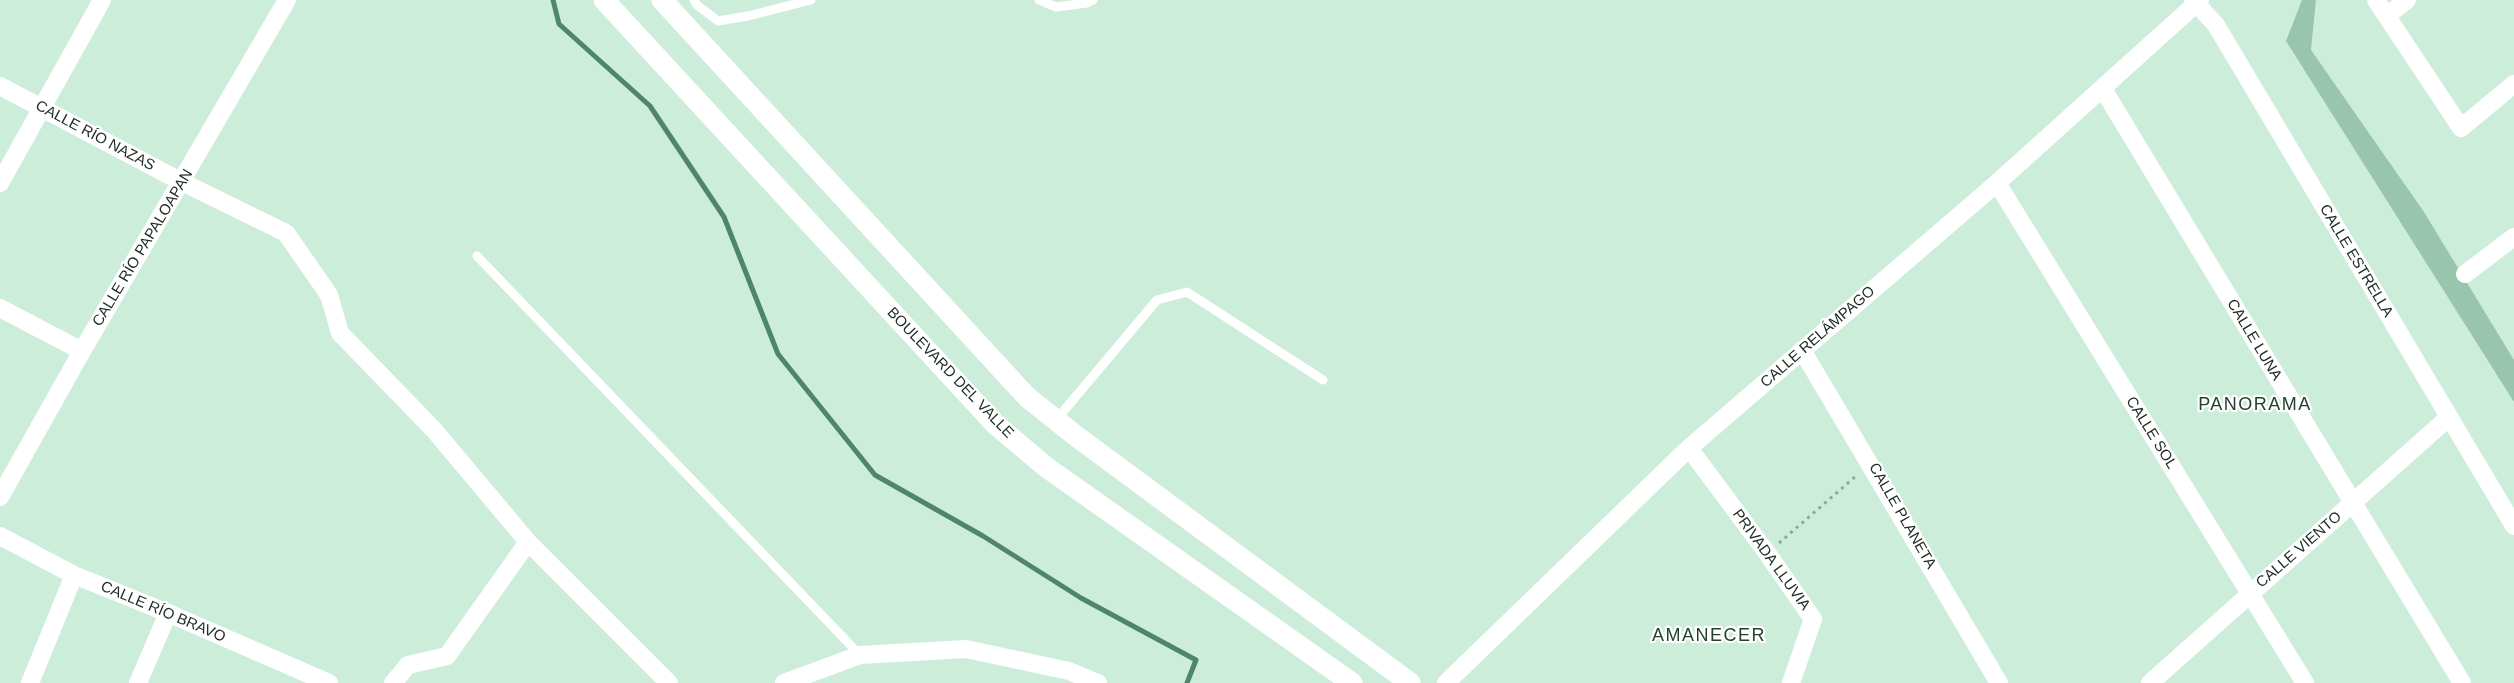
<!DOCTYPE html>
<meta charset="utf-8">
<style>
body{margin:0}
canvas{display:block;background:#cdeddb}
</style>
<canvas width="2514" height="683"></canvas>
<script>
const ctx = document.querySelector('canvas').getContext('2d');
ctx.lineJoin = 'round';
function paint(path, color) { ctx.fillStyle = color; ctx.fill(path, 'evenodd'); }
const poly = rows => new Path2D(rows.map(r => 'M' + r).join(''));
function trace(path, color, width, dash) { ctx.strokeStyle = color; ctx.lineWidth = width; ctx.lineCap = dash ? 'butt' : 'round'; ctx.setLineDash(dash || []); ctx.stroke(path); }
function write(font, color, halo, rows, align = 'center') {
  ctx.font = font + ' Helvetica,sans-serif'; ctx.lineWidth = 4.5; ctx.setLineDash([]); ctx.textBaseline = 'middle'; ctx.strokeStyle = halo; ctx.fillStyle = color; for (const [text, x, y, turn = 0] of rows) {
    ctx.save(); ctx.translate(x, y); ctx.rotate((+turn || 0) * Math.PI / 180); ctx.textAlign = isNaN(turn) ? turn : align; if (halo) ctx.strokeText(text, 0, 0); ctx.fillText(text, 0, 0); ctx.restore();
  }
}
const green = poly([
 [2302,0,2316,0,2311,50,2424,212,2514,360,2514,402,2286,41]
]);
const stream = poly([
 [553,0,559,24,650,106,724,217,778,354,875,475,983,536,1081,598,1196,660,1187,683]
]);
const path = poly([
 [1779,543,1856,476]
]);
const service = poly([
 [694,0,697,5,718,21,748,16,811,0],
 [1039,0,1056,7,1087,3,1093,0],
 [477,256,860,655],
 [1056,420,1157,300,1187,292,1323,380]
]);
const minor = poly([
 [2193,0,2216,25,2514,526],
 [2376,0,2461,128,2514,84],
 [2388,15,2407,0],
 [0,86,182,182,286,233,329,295,340,333,434,430,528,542,447,656,408,665,393,683],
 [2103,89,2462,683],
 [0,183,102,0],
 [1997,183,2305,683],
 [2465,274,2514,237],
 [0,308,82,351],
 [1802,350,1999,683],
 [1689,448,1767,553,1813,619,1791,683],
 [0,497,82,351,287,0],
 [0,536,74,575,168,613,329,683],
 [528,542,669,683],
 [30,683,74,575],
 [138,683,168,613],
 [784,683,860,655,966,649,1069,671,1098,683],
 [1446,683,1689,448,1997,183,2200,0],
 [2150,683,2448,418]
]);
const tertiary = poly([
 [604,0,995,424,1046,467,1352,683],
 [662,0,1027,397,1076,436,1410,683]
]);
const streetNames = [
 ["CALLE RÍO NAZAS",95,136,28],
 ["CALLE RÍO PAPALOAPAN",143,248,-59],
 ["CALLE ESTRELLA",2356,261,59],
 ["CALLE RELÁMPAGO",1818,337,-41],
 ["CALLE LUNA",2254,340,59],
 ["BOULEVARD DEL VALLE",950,373,46],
 ["CALLE SOL",2151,433,58],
 ["CALLE PLANETA",1902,516,60],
 ["CALLE VIENTO",2299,550,-41],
 ["PRIVADA LLUVIA",1771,560,54],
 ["CALLE RÍO BRAVO",163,612,23]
];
const quarterNames = [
 ["PANORAMA",2255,405],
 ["AMANECER",1709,636]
];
paint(green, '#99c5ae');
trace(stream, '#4f866b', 5);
trace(path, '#8fa89a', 3, [3, 4.5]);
trace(service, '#fff', 9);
trace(minor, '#fff', 18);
trace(tertiary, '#fff', 21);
write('15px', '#1e2a24', '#fff', streetNames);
ctx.letterSpacing = '1.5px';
write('18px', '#254032', '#fff', quarterNames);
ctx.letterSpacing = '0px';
</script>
